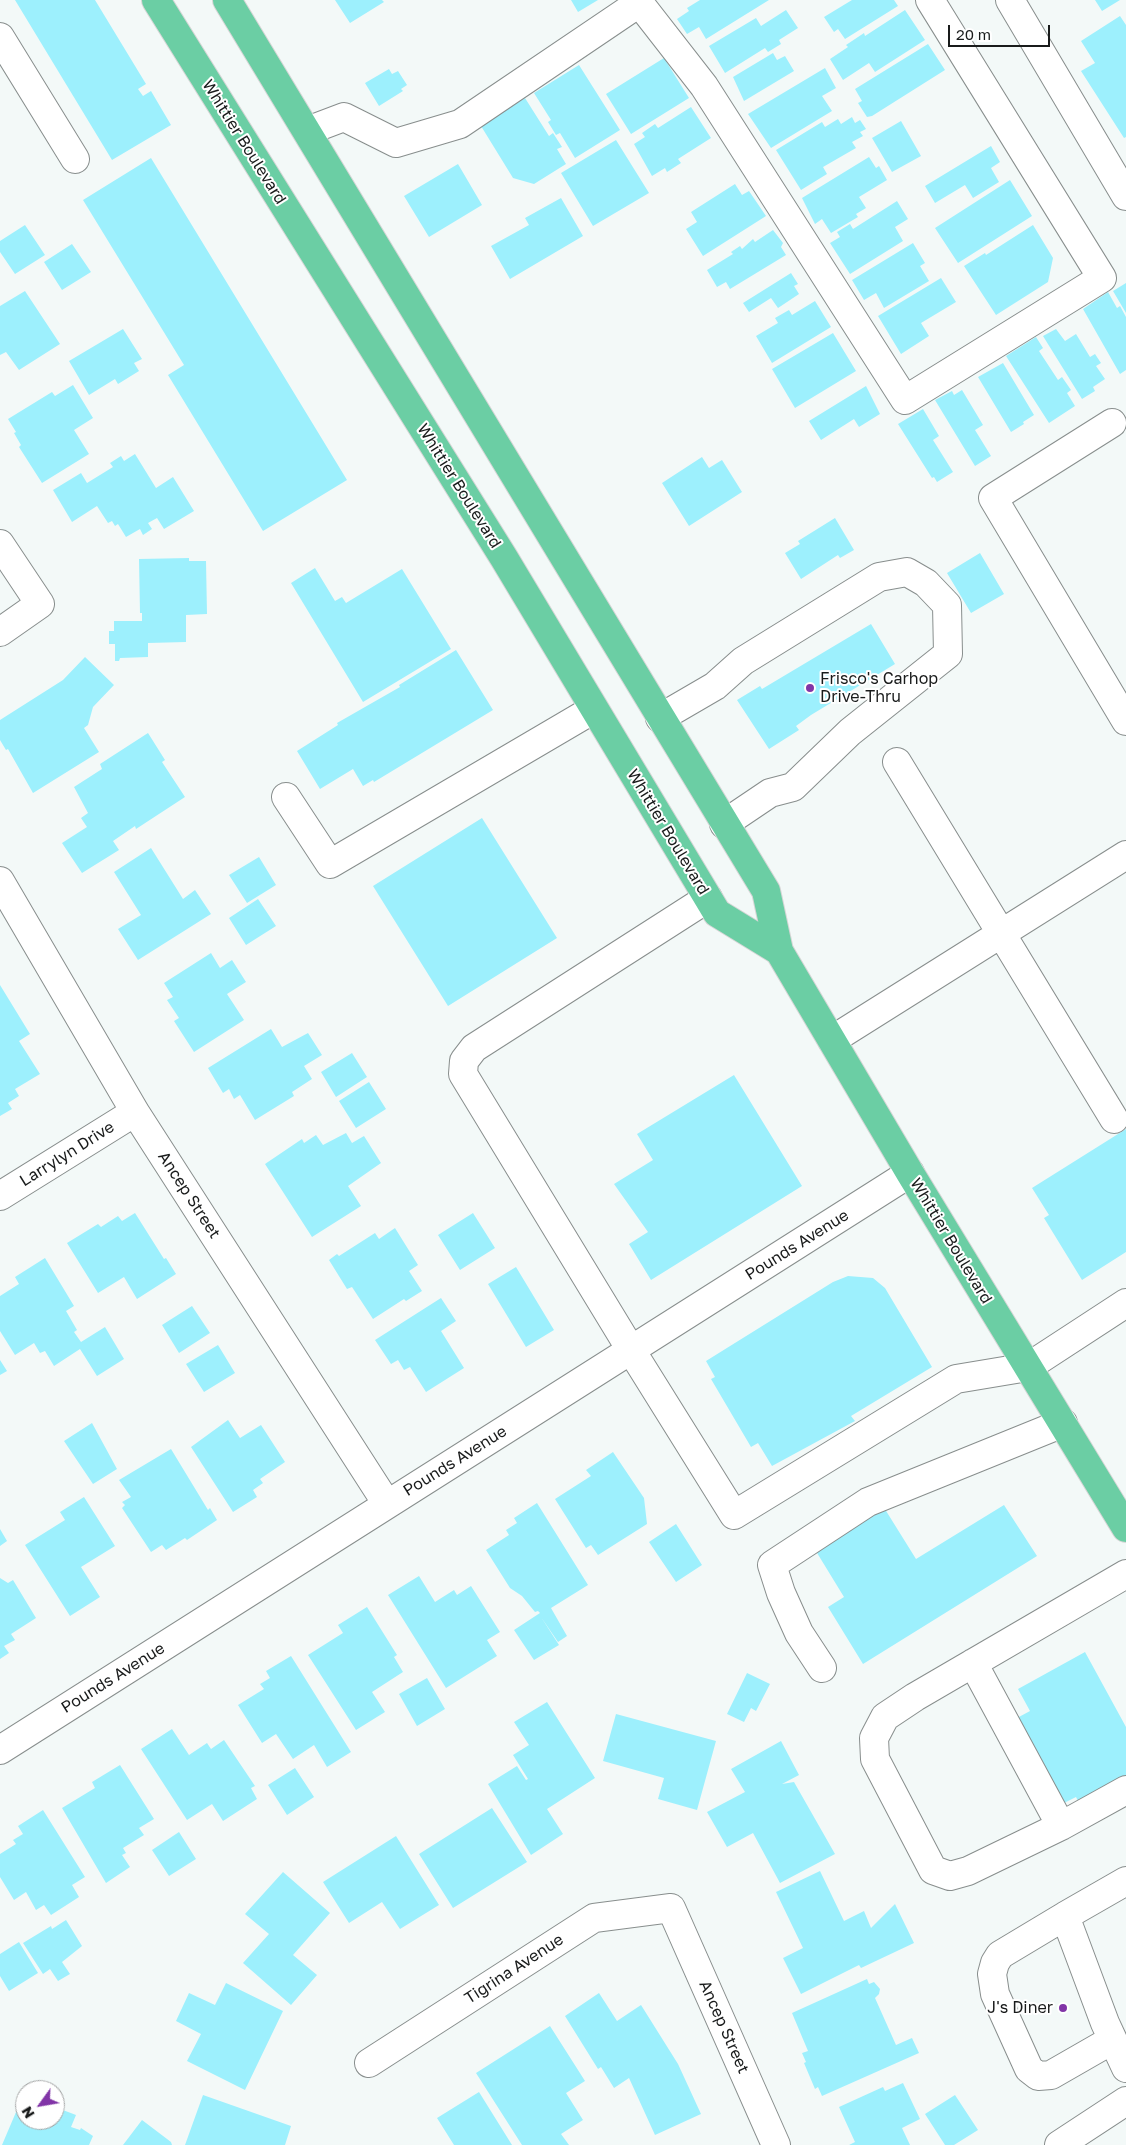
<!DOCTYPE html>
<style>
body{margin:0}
#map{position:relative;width:1126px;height:2145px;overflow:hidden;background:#f3f9f8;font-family:"Golos Text",sans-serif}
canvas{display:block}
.north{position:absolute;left:15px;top:2080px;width:50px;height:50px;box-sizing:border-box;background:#fff;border:1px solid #a3a4a4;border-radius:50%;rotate:238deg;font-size:14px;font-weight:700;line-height:20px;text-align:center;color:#191b1b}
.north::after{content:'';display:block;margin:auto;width:18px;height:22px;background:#8135a7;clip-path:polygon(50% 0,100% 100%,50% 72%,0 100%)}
.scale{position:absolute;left:948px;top:25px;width:102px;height:22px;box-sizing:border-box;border:2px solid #191b1b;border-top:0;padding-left:6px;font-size:15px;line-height:18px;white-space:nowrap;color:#191b1b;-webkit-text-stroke:4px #fff;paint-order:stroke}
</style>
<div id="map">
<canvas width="1126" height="2145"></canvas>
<div class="north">N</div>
<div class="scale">20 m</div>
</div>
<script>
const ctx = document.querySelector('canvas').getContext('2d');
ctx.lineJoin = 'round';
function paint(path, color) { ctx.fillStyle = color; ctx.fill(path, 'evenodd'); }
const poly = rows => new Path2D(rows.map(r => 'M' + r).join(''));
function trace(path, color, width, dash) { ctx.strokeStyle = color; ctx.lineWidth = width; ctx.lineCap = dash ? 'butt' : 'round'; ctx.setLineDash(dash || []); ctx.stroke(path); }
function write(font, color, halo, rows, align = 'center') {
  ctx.font = font + ' "Golos Text",sans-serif'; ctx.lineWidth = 4; ctx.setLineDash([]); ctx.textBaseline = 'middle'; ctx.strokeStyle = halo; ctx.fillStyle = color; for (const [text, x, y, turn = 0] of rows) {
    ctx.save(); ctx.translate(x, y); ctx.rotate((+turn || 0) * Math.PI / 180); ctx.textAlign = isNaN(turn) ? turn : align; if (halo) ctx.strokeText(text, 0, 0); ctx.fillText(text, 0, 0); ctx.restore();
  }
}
const building = poly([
 [15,0,95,0,146,84,138,89,143,96,151,91,171,125,112,160],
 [335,0,382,0,384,2,350,23],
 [571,0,598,0,578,12],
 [700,0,769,0,706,39,699,27,687,34,677,19,689,11,687,8],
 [852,0,894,0,898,6,845,39,838,29,834,32,824,17],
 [1095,0,1120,0,1102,11],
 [786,10,798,28,779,40,781,44,768,52,765,48,725,73,709,46,756,18,761,26],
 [905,10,925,40,875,72,869,63,843,80,830,59,848,47,846,45,864,33,865,36],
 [1120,16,1126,25,1126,137,1124,138,1081,71,1095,63,1081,41],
 [928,44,945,70,872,116,867,117,858,103,862,101,855,89],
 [773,53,777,60,785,56,794,71,744,101,733,77],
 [664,58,689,98,631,134,606,94],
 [579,65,620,130,575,158,560,133,556,135,548,122,551,120,534,93],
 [825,68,836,88,822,96,832,111,771,148,748,114],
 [389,69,392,74,398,71,407,85,401,89,403,91,379,106,365,83],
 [525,98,549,136,553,133,562,147,557,149,566,164,534,184,513,178,481,126],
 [691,107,711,138,678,159,681,163,667,172,665,168,652,176,634,144,645,137,642,133,655,124,658,128],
 [852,117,855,123,860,120,866,129,860,132,863,136,852,142,856,148,823,167,827,174,801,190,776,150,822,122,825,127,838,119,841,124],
 [901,121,921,156,892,172,872,138],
 [616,140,649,193,593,226,561,173],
 [991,146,1000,162,991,168,999,182,973,198,965,185,935,203,925,186],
 [869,157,876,168,879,166,887,180,859,197,866,208,856,214,858,217,831,233,822,219,815,224,802,198],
 [151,158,347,480,263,531,168,375,184,365,83,200],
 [458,164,482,205,429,237,404,196],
 [1010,180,1032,216,958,263,935,228],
 [735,184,742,195,749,191,766,216,703,256,686,229,697,222,691,212],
 [561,198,583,236,510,279,491,246,529,225,525,218],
 [897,201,908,219,895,227,903,241,850,274,830,243,840,237,837,232,850,224,853,229],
 [25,225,45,255,15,274,0,252,0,241],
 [1033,225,1053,258,1048,282,996,315,964,266,985,253,986,255],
 [773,230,783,243,781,247,786,255,730,289,726,282,717,287,707,270,733,254,731,252,740,246,742,249,753,239,755,242],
 [913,243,925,263,920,266,929,281,884,308,876,293,864,300,852,280],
 [72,244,91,272,62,290,44,262],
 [791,273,798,284,794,286,799,294,778,308,771,298,749,312,743,303],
 [941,278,956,302,921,323,929,336,901,354,878,316],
 [1126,283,1126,313,1113,291],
 [25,291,60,344,19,370,6,352,0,355,0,306],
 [1108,292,1117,308,1120,306,1126,317,1126,370,1120,374,1083,309],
 [815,301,831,327,772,363,756,336,778,323,775,318,789,310,792,315],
 [123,329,142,359,134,363,139,371,118,384,115,379,89,395,69,361],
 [1056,329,1065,341,1076,334,1090,357,1095,354,1101,363,1096,366,1105,379,1093,387,1095,391,1082,399,1043,336],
 [833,333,856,371,795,408,772,369],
 [1036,337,1043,348,1039,351,1058,380,1062,377,1071,390,1067,393,1075,406,1049,423,1006,356],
 [1003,363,1034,415,1023,422,1024,424,1011,432,978,377],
 [73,385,93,418,74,430,89,454,42,483,19,447,21,445,14,433,16,432,8,419,52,392,55,396],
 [866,386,880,414,859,427,854,419,821,440,809,421],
 [962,390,983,425,975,430,991,456,975,466,935,400,952,391,954,395],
 [923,409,939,436,933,440,953,472,937,482,934,477,932,478,898,424],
 [135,454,156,488,173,477,194,511,164,529,157,518,148,523,152,529,143,535,140,529,126,537,118,524,115,526,112,521,108,523,97,506,72,522,53,490,81,473,87,483,113,467,110,463,121,456,124,461],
 [702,457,709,468,722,460,742,492,689,526,662,483],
 [835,518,854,550,840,558,838,555,801,579,785,553,800,544,798,541],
 [980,553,1004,594,971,613,947,573],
 [189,558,189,561,206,561,207,614,186,615,186,642,148,643,148,657,120,658,119,661,115,661,115,644,109,644,109,631,114,631,114,621,142,621,142,613,140,613,139,559],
 [315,568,335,601,342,597,346,603,402,569,451,649,363,702,291,583],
 [871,624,895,664,811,715,796,726,799,730,769,749,737,700,760,686,762,689],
 [456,650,493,710,374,782,373,780,363,786,353,769,320,789,297,751,338,725,337,723,400,687,399,685],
 [85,657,114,685,93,707,88,725,84,728,99,752,33,793,8,749,6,750,0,740,0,720,63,680],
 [148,733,165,760,162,762,185,797,136,829,135,826,113,841,119,850,82,873,62,843,87,827,81,818,88,813,74,787,102,769,100,764],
 [482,818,557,938,448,1006,373,886],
 [151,848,183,899,195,890,211,914,138,960,118,929,141,915,114,872],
 [259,857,276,885,247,903,229,875],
 [258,899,276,926,246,945,229,918],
 [211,953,220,968,232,960,246,982,227,994,244,1020,194,1052,174,1021,179,1018,167,1000,173,997,164,983],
 [0,985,30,1034,19,1041,40,1074,15,1089,19,1096,8,1103,12,1109,0,1116],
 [271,1029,282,1047,308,1033,322,1055,304,1066,312,1079,292,1092,294,1096,255,1120,240,1095,234,1099,229,1089,223,1093,208,1068],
 [352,1053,367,1077,336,1097,321,1072],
 [734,1075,802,1186,651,1280,629,1244,648,1232,614,1184,653,1160,637,1134],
 [369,1082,386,1109,356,1128,339,1101],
 [1126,1129,1126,1252,1082,1280,1044,1218,1049,1215,1032,1188],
 [346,1133,352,1143,364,1136,381,1163,348,1186,361,1206,312,1237,265,1164,302,1139,304,1143,316,1135,323,1145],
 [135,1213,164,1259,166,1258,176,1274,137,1299,124,1277,98,1293,67,1243,98,1224,101,1227,118,1216,122,1221],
 [473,1213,495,1248,460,1270,438,1235],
 [395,1228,418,1265,409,1271,422,1291,406,1301,404,1299,373,1319,352,1287,347,1289,329,1260,337,1254,339,1256,375,1233,379,1239],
 [45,1258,74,1306,66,1311,77,1330,74,1332,81,1342,105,1327,124,1359,97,1376,80,1349,54,1366,45,1351,40,1353,34,1343,15,1355,0,1331,0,1296,19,1284,15,1277],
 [516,1267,554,1330,526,1347,488,1284],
 [848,1276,873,1278,885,1288,932,1367,851,1416,855,1421,772,1466,758,1443,751,1447,711,1379,715,1377,706,1361,833,1282],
 [441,1298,456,1321,441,1331,464,1368,426,1392,410,1367,404,1370,398,1360,391,1364,375,1340],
 [192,1306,210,1333,179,1353,162,1325],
 [218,1345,235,1373,204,1392,186,1364],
 [0,1360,7,1371,0,1375],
 [228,1420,240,1438,261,1425,285,1462,260,1479,263,1483,253,1490,257,1497,233,1512,191,1447],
 [92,1423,117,1469,93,1484,64,1441],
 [171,1449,208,1510,210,1508,217,1520,187,1540,185,1538,166,1550,162,1545,151,1552,122,1508,125,1505,122,1502,131,1497,119,1480],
 [613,1452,644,1498,647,1524,598,1555,591,1545,586,1548,555,1499,591,1476,586,1470],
 [84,1497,115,1546,81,1567,100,1597,70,1616,25,1545,65,1520,60,1512],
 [537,1503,588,1585,551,1608,567,1636,558,1642,541,1617,559,1645,534,1660,514,1630,540,1613,538,1611,535,1612,522,1596,510,1588,486,1550,509,1535,506,1530,517,1523,514,1518],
 [1004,1505,1037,1556,863,1664,828,1607,844,1597,814,1548,883,1506,916,1559],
 [676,1524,702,1565,676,1582,649,1542],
 [0,1529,7,1541,0,1546],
 [419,1576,435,1602,454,1590,457,1595,471,1586,500,1632,487,1640,497,1656,446,1688,388,1595],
 [0,1578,8,1583,13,1580,36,1618,11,1634,15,1640,4,1646,9,1653,0,1659],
 [367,1607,397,1655,394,1657,403,1672,372,1692,385,1712,356,1730,308,1655,343,1633,338,1625],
 [1085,1652,1126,1727,1126,1775,1078,1801,1076,1797,1064,1803,1017,1718,1030,1711,1018,1689],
 [291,1656,351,1752,327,1767,314,1745,293,1759,276,1734,262,1743,238,1705,264,1689,260,1684,270,1678,266,1671],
 [747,1673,770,1684,756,1711,751,1708,744,1722,727,1714],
 [427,1678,445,1709,417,1726,399,1694],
 [547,1702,595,1778,547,1809,563,1834,531,1855,488,1784,517,1766,526,1780,528,1779,513,1755,529,1745,514,1722],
 [616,1714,716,1741,697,1810,658,1799,664,1778,603,1761],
 [172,1729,189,1755,207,1743,211,1749,224,1740,255,1786,251,1788,257,1799,223,1821,212,1804,187,1820,141,1749],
 [781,1741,799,1775,782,1784,794,1782,835,1854,780,1883,753,1833,727,1847,707,1812,745,1792,731,1769],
 [120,1765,154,1819,139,1828,144,1835,123,1848,126,1853,122,1855,130,1867,106,1883,62,1808,95,1788,92,1782],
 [295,1768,314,1797,287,1815,268,1785],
 [492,1808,527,1862,453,1908,419,1854],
 [43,1810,85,1877,72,1885,79,1897,51,1915,44,1905,36,1910,26,1892,14,1900,0,1877,0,1854,16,1844,13,1840,23,1834,18,1826],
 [179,1832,196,1859,169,1876,152,1850],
 [396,1836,439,1905,400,1929,382,1902,349,1923,323,1882],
 [820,1871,844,1921,864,1911,871,1928,895,1904,914,1943,861,1968,859,1965,801,1994,783,1958,803,1948,776,1892],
 [283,1872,330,1913,293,1955,317,1975,291,2005,243,1963,269,1934,245,1914],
 [66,1920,82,1946,62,1962,70,1974,58,1981,50,1969,43,1974,23,1943,51,1926,52,1929],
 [19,1942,38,1973,9,1991,0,1976,0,1954],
 [867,1979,869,1984,874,1982,880,1989,879,1994,875,1998,896,2045,912,2038,919,2053,822,2096,818,2087,815,2089,804,2063,806,2062,802,2053,808,2051,792,2013],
 [226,1983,283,2011,245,2090,187,2061,201,2034,176,2021,189,1993,215,2005],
 [599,1993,617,2021,641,2005,678,2064,701,2114,655,2135,629,2078,614,2088,601,2067,598,2069,565,2016],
 [550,2026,585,2081,566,2093,583,2120,561,2134,569,2145,522,2145,476,2073],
 [903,2083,920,2119,902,2128,910,2145,849,2145,855,2142,839,2107,883,2087,885,2091],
 [479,2092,512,2145,454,2145,437,2118],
 [203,2095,291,2126,285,2145,185,2145],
 [955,2095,978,2130,954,2145,945,2145,925,2114],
 [19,2105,25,2107,25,2120,55,2120,55,2107,76,2115,71,2127,80,2130,81,2128,93,2136,89,2145,2,2145],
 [142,2120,171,2142,172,2145,123,2145]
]);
const minor = poly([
 [637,0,704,86,905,400,1102,278,930,0],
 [1010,0,1126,196],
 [0,37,75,159],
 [307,131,344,117,396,143,460,124,639,3],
 [1112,423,993,498,1126,721],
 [0,544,40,604,0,632],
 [660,718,715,686,743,661,879,577,907,572,926,583,947,605,948,654,850,732,793,787,770,793,724,824],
 [897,762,1114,1119],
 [286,797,330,864,594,709],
 [0,881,135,1112,387,1504],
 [708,898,474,1048,464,1061,463,1074,631,1350,734,1515,956,1379,1028,1367,1126,1303],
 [832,1040,1126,855],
 [0,1196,135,1112],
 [1126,1574,915,1697,885,1717,874,1738,875,1759,933,1870,950,1876,968,1871,1061,1826,1126,1790],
 [973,1663,1061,1826],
 [822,1668,799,1633,781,1593,772,1565,868,1502,1063,1423],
 [0,1750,910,1173],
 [1126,1881,1065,1916,1105,2023,1126,2068],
 [1065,1916,1000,1955,995,1963,992,1974,995,1994,1029,2069,1038,2076,1051,2075,1112,2040],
 [369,2063,594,1918,671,1908,776,2145],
 [1059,2145,1126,2101]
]);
const major = poly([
 [156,0,504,558,717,913,779,951],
 [227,0,766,891,779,951,910,1173,1126,1528]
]);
const markers = [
 [810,688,5,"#8135a7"],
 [1063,2008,5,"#8135a7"]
];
const streetNames = [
 ["Whittier Boulevard",244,142,58],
 ["Whittier Boulevard",459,486,58],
 ["Whittier Boulevard",668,832,59],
 ["Larrylyn Drive",67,1154,-32],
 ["Ancep Street",189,1195,57],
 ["Whittier Boulevard",951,1241,59],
 ["Pounds Avenue",797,1245,-32],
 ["Pounds Avenue",455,1461,-32],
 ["Pounds Avenue",113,1678,-32],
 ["Tigrina Avenue",514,1969,-33],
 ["Ancep Street",724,2027,66]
];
const poiNames = [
 ["Frisco's Carhop",820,679],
 ["Drive-Thru",820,697],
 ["J's Diner",1053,2008,"right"]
];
paint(building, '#9df0fd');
trace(minor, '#888e8d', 30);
trace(major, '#d6d6d6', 30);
trace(minor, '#fff', 28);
trace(major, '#6bcea4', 28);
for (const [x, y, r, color] of markers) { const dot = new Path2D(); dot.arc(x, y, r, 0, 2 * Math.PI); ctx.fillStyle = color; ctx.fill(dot); trace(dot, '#fff', 2); }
write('16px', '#191b1b', '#fff', streetNames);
write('16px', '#191b1b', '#fff', poiNames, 'left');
</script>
